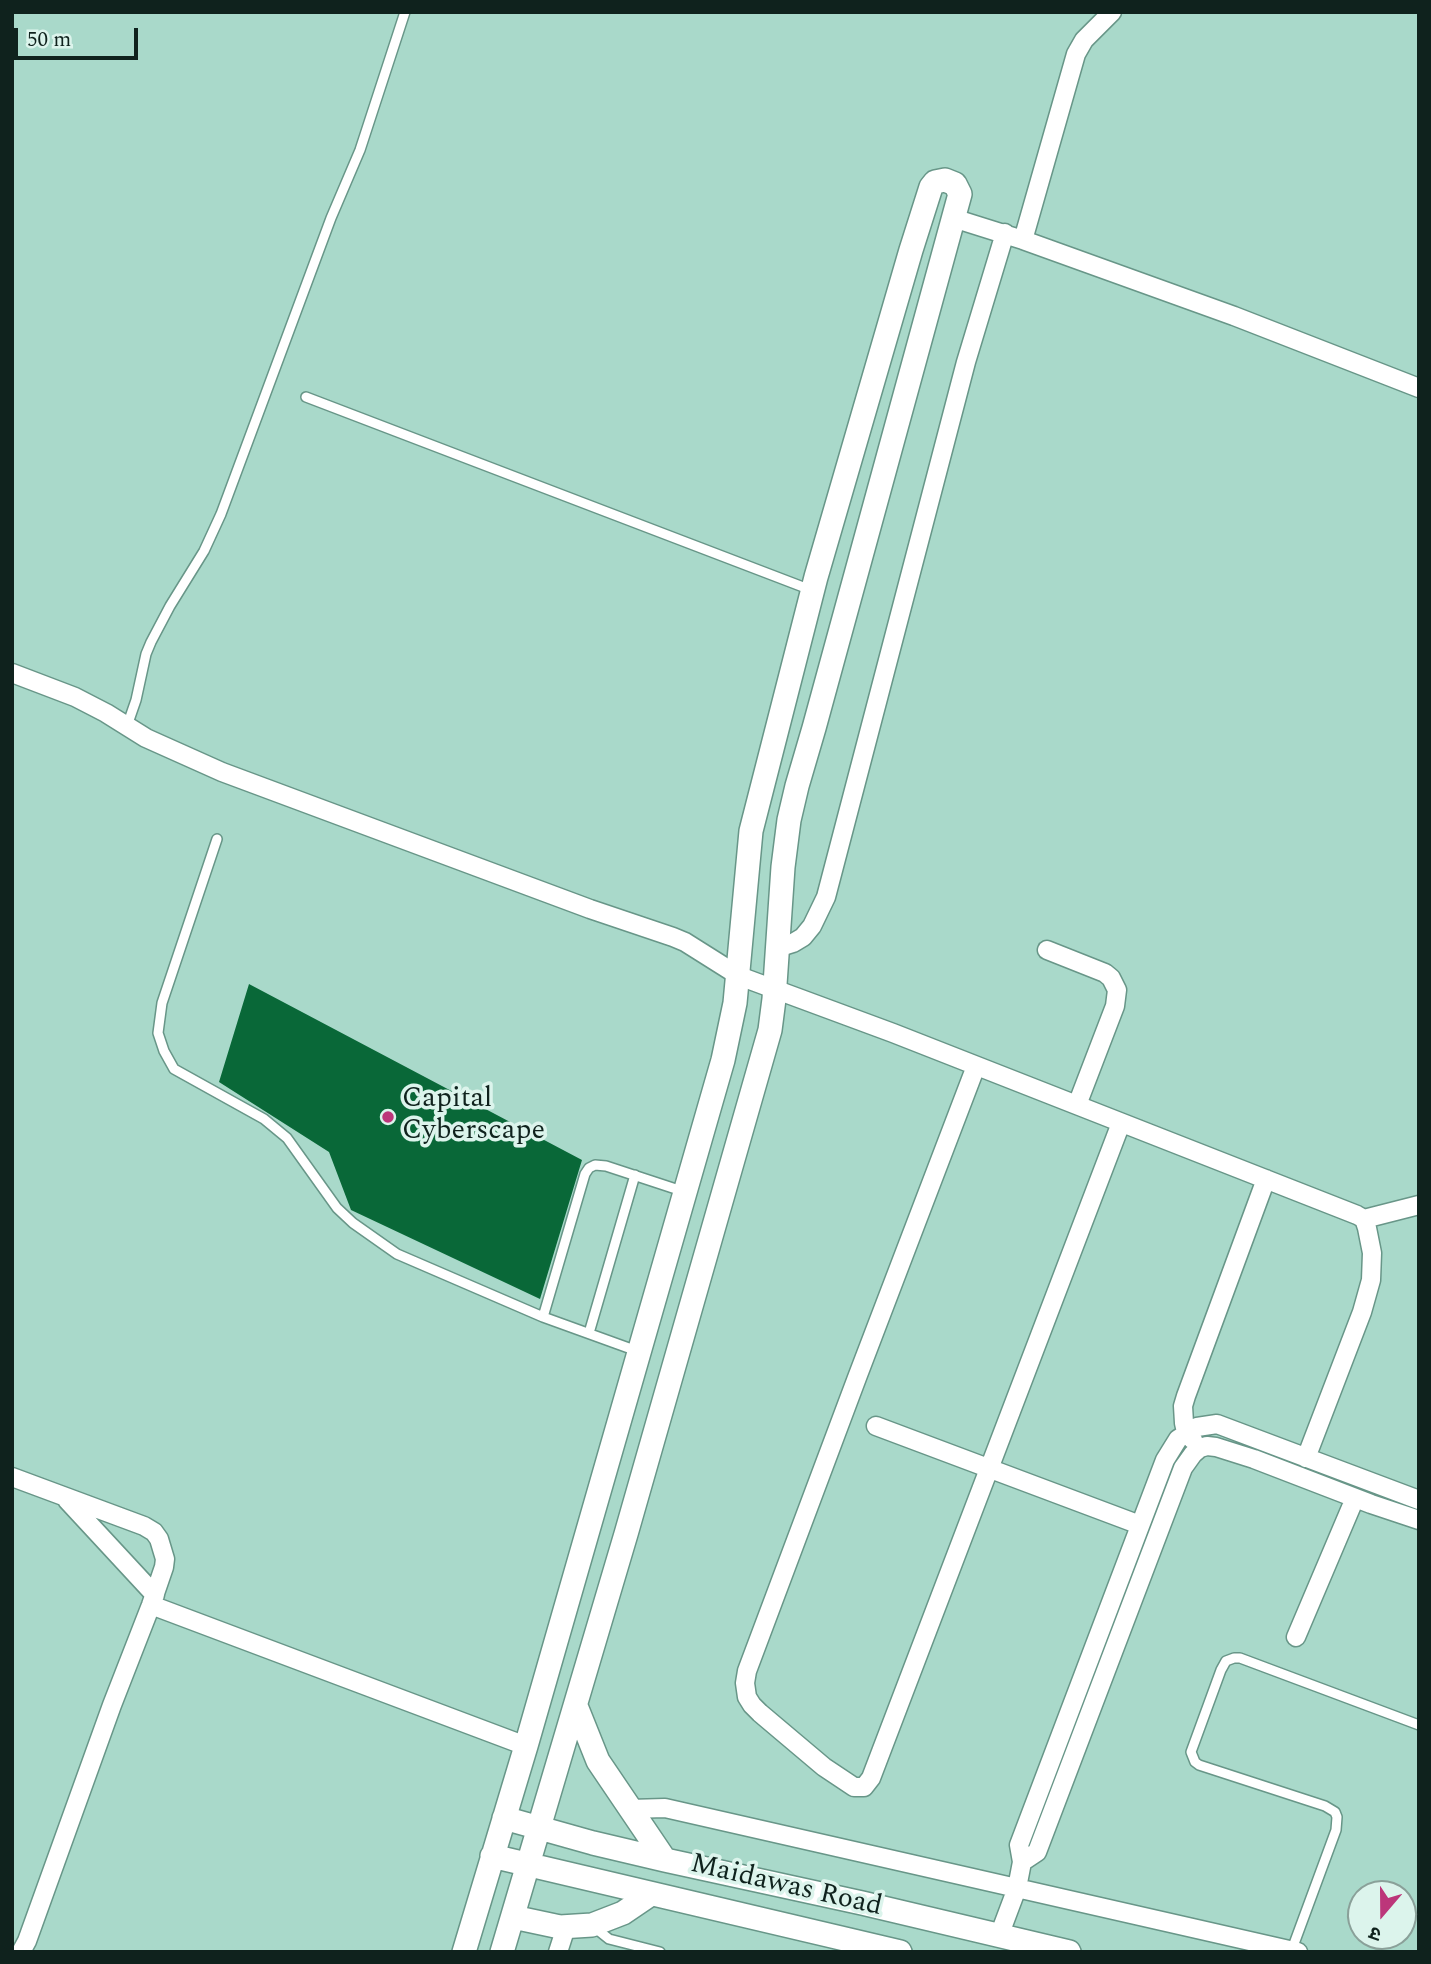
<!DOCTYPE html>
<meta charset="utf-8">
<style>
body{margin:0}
#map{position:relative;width:1431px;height:1964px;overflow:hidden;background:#a9d9ca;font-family:Spectral,"Noto Sans Devanagari",serif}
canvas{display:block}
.frame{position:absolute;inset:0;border:14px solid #0f221d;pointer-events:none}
.north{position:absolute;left:1347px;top:1880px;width:70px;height:70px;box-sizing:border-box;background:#dcf4ec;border:2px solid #8aa099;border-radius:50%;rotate:200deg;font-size:19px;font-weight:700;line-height:28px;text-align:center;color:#0f221d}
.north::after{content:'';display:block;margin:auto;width:24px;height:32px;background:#bc367a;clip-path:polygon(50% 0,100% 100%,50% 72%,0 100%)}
.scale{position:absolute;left:14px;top:28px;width:124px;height:32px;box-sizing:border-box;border:4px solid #0f221d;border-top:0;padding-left:9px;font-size:21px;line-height:24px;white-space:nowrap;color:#0f221d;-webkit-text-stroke:5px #dcf4ec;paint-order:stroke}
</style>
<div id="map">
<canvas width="1431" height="1964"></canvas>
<div class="frame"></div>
<div class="north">उ</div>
<div class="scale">50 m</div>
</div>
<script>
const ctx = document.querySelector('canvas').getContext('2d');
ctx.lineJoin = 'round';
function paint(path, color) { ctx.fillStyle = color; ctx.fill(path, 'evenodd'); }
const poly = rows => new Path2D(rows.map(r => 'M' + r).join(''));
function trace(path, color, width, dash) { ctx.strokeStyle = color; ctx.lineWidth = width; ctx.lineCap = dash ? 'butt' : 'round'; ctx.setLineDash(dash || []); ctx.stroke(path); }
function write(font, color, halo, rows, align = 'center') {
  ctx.font = font + ' Spectral,serif'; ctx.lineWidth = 7; ctx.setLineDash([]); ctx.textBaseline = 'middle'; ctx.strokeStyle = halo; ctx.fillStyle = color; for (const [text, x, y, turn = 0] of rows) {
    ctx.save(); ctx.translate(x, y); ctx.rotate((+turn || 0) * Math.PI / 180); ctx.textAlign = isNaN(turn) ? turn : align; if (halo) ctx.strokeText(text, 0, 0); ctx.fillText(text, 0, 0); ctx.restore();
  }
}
const building = poly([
 [249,984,582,1160,540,1299,351,1210,329,1152,219,1082]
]);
const service = poly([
 [306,397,811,590],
 [127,726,136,700,146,654,151,642,170,606,204,551,221,514,331,218,360,150,405,12],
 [217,839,162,1003,158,1033,164,1051,174,1069,264,1119,287,1138,337,1208,353,1223,397,1254,543,1317,637,1351],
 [543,1317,585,1174,589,1168,595,1165,606,1166,685,1192],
 [589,1333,635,1175],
 [594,1927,609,1939,660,1952],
 [1291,1952,1336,1830,1337,1817,1335,1812,1325,1806,1199,1765,1195,1762,1191,1752,1221,1670,1226,1661,1234,1658,1240,1658,1419,1725]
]);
const minor = poly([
 [953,218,1023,240,1234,316,1419,388],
 [1023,240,1076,54,1084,40,1112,12],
 [12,673,75,697,106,713,146,738,222,772,590,909,673,937,685,942,739,976,893,1033,1357,1215,1364,1219,1367,1228,1372,1253,1371,1280,1362,1312,1306,1458],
 [777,948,793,943,803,937,812,926,826,897,966,362,1005,233],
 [1047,950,1105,973,1111,978,1117,990,1115,1006,1077,1105],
 [976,1066,858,1375,747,1671,745,1683,747,1697,752,1705,760,1713,824,1767,854,1787,864,1787,871,1778,1121,1123],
 [1364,1219,1419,1205],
 [876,1426,1140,1525],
 [1193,1440,1186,1432,1184,1423,1183,1406,1186,1396,1266,1179],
 [12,1477,144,1526,154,1532,159,1539,165,1559,164,1567,151,1605,112,1705,27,1941,21,1952],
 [67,1500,155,1595],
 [151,1605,526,1746],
 [1296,1637,1355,1498],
 [630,1809,665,1808,1298,1952],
 [1022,1862,1037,1852,1183,1468,1193,1454,1200,1448,1207,1446,1216,1447,1254,1459,1371,1504,1419,1520],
 [999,1936,1017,1888,1022,1862,1019,1845,1165,1460,1178,1439,1197,1427,1217,1424,1419,1500],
 [558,1952,566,1927]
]);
const tertiary = poly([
 [576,1706,598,1761,665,1860],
 [504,1818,593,1843,665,1860,862,1903,1069,1952],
 [492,1856,900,1952],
 [513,1917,560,1927,592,1925,623,1913,651,1894],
 [464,1952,526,1746,723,1060,735,1003,751,831,816,577,911,250,931,187,935,182,945,180,955,184,960,194,814,728,797,786,789,820,783,867,774,999,770,1030,626,1534,502,1952]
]);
const markers = [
 [388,1117,7,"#bc367a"]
];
const poiNames = [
 ["Capital",402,1101],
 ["Cyberscape",402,1133]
];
const streetNames = [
 ["Maidawas Road",786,1887,13]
];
paint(building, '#096838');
trace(service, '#689688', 12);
trace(minor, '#689688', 21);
trace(tertiary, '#689688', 26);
trace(service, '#fff', 9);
trace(minor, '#fff', 18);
trace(tertiary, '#fff', 23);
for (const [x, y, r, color] of markers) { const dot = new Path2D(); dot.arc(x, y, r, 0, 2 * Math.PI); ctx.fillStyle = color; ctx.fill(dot); trace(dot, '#dcf4ec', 2.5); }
write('28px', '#0f221d', '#dcf4ec', poiNames, 'left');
write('28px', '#0f221d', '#dcf4ec', streetNames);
</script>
